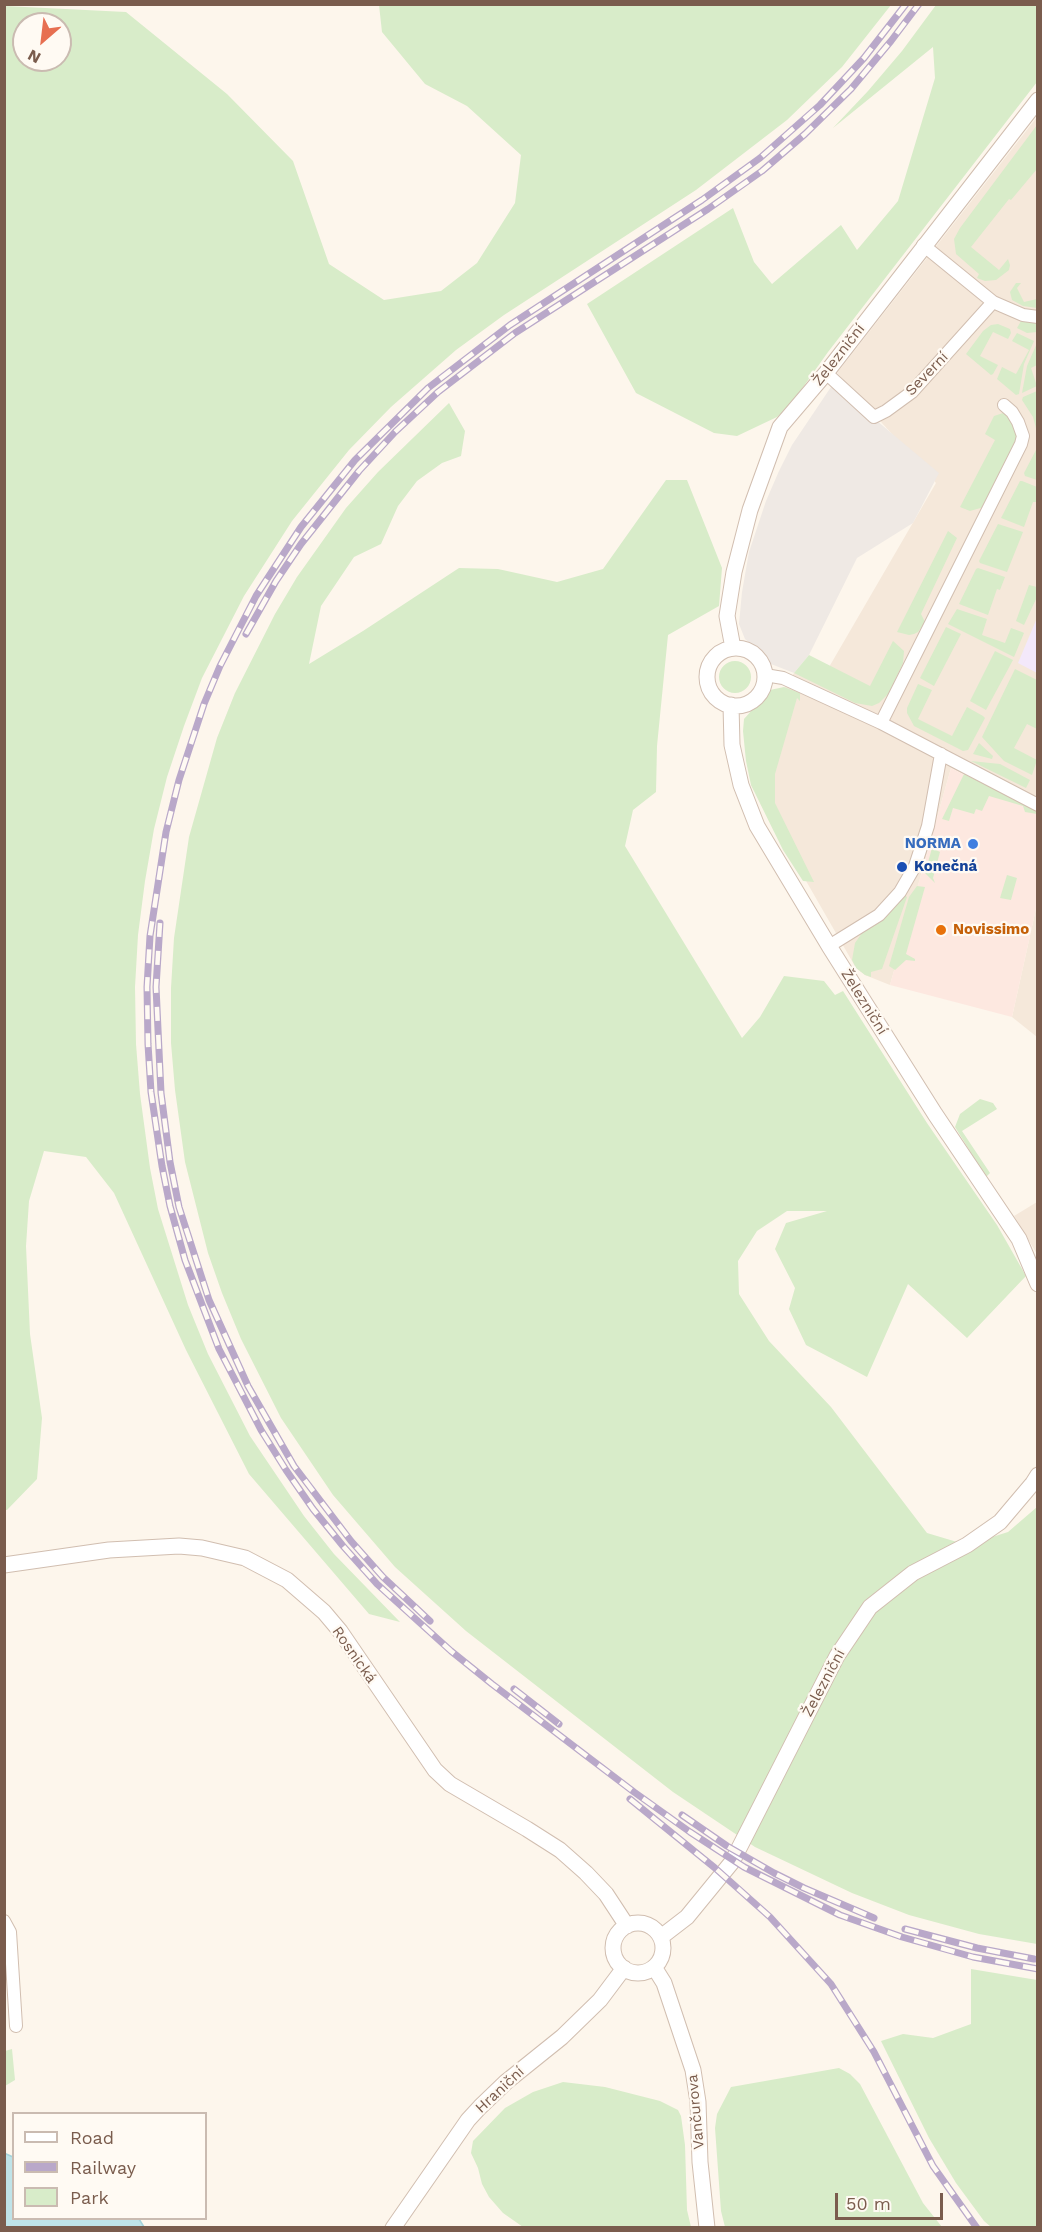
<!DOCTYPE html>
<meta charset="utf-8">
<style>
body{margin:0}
#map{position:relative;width:1042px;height:2232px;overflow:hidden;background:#fdf6ec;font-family:"Work Sans",sans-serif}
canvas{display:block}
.frame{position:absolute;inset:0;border:6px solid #7a5c4d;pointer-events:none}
.legend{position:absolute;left:12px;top:2112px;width:195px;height:108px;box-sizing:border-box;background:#fffaf3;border:2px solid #cabbb1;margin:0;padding:8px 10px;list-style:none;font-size:18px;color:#7a5c4d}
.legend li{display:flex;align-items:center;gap:12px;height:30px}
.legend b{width:30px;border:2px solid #cabbb1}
.north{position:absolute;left:12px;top:12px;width:60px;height:60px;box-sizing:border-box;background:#fffaf3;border:2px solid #cabbb1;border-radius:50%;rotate:208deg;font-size:16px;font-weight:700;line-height:24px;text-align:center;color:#7a5c4d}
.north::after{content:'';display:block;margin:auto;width:21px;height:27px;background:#e76f51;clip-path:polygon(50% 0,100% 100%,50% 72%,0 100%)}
.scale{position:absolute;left:835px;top:2193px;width:108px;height:27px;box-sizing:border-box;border:3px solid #7a5c4d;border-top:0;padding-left:8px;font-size:18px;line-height:21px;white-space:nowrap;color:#7a5c4d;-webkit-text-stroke:4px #fffaf3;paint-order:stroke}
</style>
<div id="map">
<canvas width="1042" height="2232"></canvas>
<div class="frame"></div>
<ul class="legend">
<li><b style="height:8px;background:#fff"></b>Road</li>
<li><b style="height:8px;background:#b9a8c9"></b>Railway</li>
<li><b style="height:16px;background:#d8ecc9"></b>Park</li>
</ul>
<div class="north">N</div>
<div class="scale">50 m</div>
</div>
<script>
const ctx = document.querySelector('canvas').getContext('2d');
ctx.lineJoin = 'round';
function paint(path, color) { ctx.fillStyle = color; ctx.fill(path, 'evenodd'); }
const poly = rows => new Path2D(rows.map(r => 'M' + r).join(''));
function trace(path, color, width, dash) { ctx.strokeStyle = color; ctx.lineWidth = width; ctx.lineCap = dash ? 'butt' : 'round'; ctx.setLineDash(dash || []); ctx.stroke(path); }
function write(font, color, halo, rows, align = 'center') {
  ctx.font = font + ' "Work Sans",sans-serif'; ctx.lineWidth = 4.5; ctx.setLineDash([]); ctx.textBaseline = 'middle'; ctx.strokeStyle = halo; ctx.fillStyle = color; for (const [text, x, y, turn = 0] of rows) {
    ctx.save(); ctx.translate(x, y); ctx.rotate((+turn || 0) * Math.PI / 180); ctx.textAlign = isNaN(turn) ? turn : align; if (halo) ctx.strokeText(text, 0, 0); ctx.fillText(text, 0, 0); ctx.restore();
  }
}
const residential = poly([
 [1037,117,1037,811,951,768,890,985,865,975,856,968,751,785,780,696,794,673,825,674,936,483,837,373],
 [1037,904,1037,1037,1012,1017],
 [1037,1202,1037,1254,1014,1216]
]);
const commercial = poly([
 [951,768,1037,811,1037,904,1012,1017,890,985]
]);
const industrial = poly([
 [833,384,939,473,913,523,857,558,809,655,794,673,771,664,745,639,739,624,742,592,749,552,766,501,779,471,792,445]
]);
const education = poly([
 [1037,618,1037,673,1018,663]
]);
const green = poly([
 [379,5,891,5,842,67,787,120,696,190,504,315,456,350,391,407,349,450,292,521,244,596,202,678,184,726,167,777,154,829,145,881,138,935,135,987,136,1044,140,1094,150,1168,158,1209,188,1305,208,1354,250,1436,304,1516,334,1554,400,1622,369,1614,249,1474,186,1350,114,1193,86,1157,44,1151,29,1201,26,1246,30,1334,42,1418,37,1479,7,1510,4,1510,5,6,126,12,227,94,293,161,329,264,384,300,441,291,477,263,515,203,521,155,467,106,425,84,382,32],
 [24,24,60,24,60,60,24,60],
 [936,5,1037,5,1037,82,828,352,789,407,777,417,737,436,714,433,636,393,587,304,733,208,754,262,772,284,841,225,857,250,898,201,935,78,933,47,833,128,868,91,902,51],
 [1037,125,1037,169,1011,200,1009,199,971,247,999,270,1008,259,1010,265,1009,270,996,280,985,281,977,278,979,274,956,254,954,239,960,228],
 [1016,283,1021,283,1017,288,1024,302,1037,299,1037,308,1023,306,1012,300,1010,292],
 [1021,321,1037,323,1037,332,1027,333,1017,328],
 [998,324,1010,329,1011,333,1008,339,993,332,980,356,998,365,993,374,991,375,966,354,983,331,991,325],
 [1017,333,1034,341,1024,364,1019,394,1016,395,997,379,1002,367,1016,374,1029,350,1012,341],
 [1037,343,1037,365,1031,368,1037,386,1022,393,1027,366],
 [1037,391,1037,432,1033,417,1022,400,1023,397],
 [449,403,465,431,461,456,442,463,417,481,398,506,381,544,354,557,321,606,309,664,363,631,459,568,498,569,557,582,603,569,666,480,687,480,722,568,719,606,668,635,657,746,656,792,633,810,625,846,742,1038,760,1017,784,976,824,981,835,995,843,991,927,1123,997,1225,1026,1276,967,1338,908,1284,867,1377,806,1345,789,1309,795,1288,775,1249,786,1223,827,1211,787,1211,757,1231,738,1261,739,1294,769,1341,831,1407,927,1533,967,1545,1008,1532,1037,1507,1037,1944,979,1934,909,1915,852,1893,755,1847,673,1792,466,1631,395,1567,333,1495,281,1418,241,1339,222,1293,208,1253,185,1162,175,1090,171,1043,171,988,174,938,189,837,217,738,235,693,275,614,297,577,346,508,378,472],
 [1003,413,1007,415,1016,429,1017,439,984,507,970,511,960,507,995,440,985,434,994,416],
 [1036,450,1037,450,1037,480,1025,476,1024,473],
 [1020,481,1022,481,1037,487,1036,502,1033,502,1024,527,1001,518],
 [998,524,1023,532,1007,572,980,563,979,561],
 [948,531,957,538,921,614,925,622,918,632,914,634,909,635,897,632],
 [978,568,1005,577,1000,590,997,589,988,615,959,604,976,569],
 [1029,585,1037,587,1037,597,1024,625,1016,621],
 [957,609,987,619,982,635,1005,643,1011,628,1022,632,1024,633,1014,657,948,624],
 [946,627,961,634,934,686,920,678],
 [893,641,904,651,903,663,889,693,879,703,872,706,855,703,794,673,809,655,870,686],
 [995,651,1013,660,986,710,970,701],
 '719 677a16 16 0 1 1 32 0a16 16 0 1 1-32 0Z',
 [1015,669,1037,680,1037,729,1027,724,1014,748,1037,760,1032,775,1004,761,982,737],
 [918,684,932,690,918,719,952,736,967,707,983,716,985,718,968,750,963,751,914,726,907,713,907,708],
 [784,687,800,693,800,701,797,698,775,774,775,803,814,882,803,881,783,850,751,785,746,761,743,731,744,719,770,690],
 [979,743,993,756,992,759,973,754],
 [971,761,1000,764,1030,780,1026,788],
 [964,774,1037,811,1037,814,1025,812,1023,806,989,796,982,811,976,809,974,814,953,808,949,821,942,819],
 [932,848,940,852,933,878,935,883,925,873],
 [1007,875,1017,878,1011,900,1000,898],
 [917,886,925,887,906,954,915,959,915,961,906,960,895,970,889,966,909,897],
 [904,895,907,897,882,969,871,972,871,977,865,975,856,968,852,960,855,943,864,930],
 [980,1099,993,1103,997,1109,962,1131,990,1173,986,1177,955,1127,960,1114],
 [971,1969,1037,1980,1037,2227,991,2227,984,2221,956,2183,929,2138,881,2041,903,2034,933,2038,971,2024],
 [12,2049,15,2080,5,2086,5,2051],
 [839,2068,850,2074,860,2084,923,2203,942,2227,725,2227,721,2211,715,2128,717,2114,731,2087],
 [563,2082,605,2087,660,2101,678,2110,681,2116,685,2145,687,2210,691,2227,523,2227,503,2213,489,2197,482,2184,478,2168,471,2153,473,2141,505,2108,533,2092]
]);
const water = poly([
 [4,2153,13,2157,14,2218,139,2219,144,2227,5,2227,4,2153]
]);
const minor = poly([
 [923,245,993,302,1023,315,1038,317],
 [826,373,874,417,886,411,912,392,993,302],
 [765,675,783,678,881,723,1038,805],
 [881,723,1021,444,1023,436,1018,422,1012,412,1004,405],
 [829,946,879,915,900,892,915,866,928,826,941,754],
 [4,1921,10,1932,16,2026]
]);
const tertiary = poly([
 [733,648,727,616,734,572,750,510,780,427,826,373,1038,100],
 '707 677a29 29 0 1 1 58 0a29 29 0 1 1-58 0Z',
 [731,705,732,745,741,785,757,826,829,946,935,1114,1019,1239,1038,1284],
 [4,1565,109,1550,179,1546,202,1548,245,1558,287,1580,324,1612,340,1631,435,1770,450,1784,527,1829,560,1850,586,1873,606,1894,627,1926],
 '613 1948a25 25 0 1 1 50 0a25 25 0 1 1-50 0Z',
 [661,1937,687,1917,732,1862,837,1656,870,1607,913,1573,967,1545,1000,1522,1033,1483,1038,1475],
 [654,1967,664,1983,693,2070,698,2102,700,2162,707,2228],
 [393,2228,468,2120,480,2107,506,2082,562,2037,600,2000,624,1968]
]);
const rail = poly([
 [906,4,864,58,820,105,760,158,702,200,510,325,428,388,355,460,301,527,256,596,220,666,204,704,179,780,166,832,150,936,147,987,148,1044,151,1092,162,1166,170,1206,185,1260,219,1349,261,1430,286,1470,313,1509,343,1546,377,1584,451,1651,492,1684,634,1792,690,1832,744,1867,840,1915,902,1937,973,1957,1038,1969],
 [246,634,276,581,301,544,359,471,395,432,438,392,515,333,708,209,762,171,805,134,851,89,891,41,919,4],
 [160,923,156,987,161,1093,170,1162,179,1207,209,1300,248,1386,294,1466,351,1541,383,1577,430,1621],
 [514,1689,559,1724],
 [630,1799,715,1868,770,1917,831,1984,874,2052,933,2166,977,2228],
 [682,1815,727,1846,774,1873,804,1888,874,1918],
 [905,1929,977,1948,1034,1959]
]);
const markers = [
 [973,844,6,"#3f7fe0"],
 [902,867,6,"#1a4fb4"],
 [941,930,6,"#e8710a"]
];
const streetNames = [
 ["Železniční",839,355,-52],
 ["Severní",927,374,-46],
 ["Železniční",864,1002,58],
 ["Rosnická",354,1655,55],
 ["Železniční",824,1683,-62],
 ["Hraniční",500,2090,-43],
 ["Vančurova",696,2112,-95]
];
const shopNames = [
 ["NORMA",961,844]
];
const transitNames = [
 ["Konečná",914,867]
];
const foodNames = [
 ["Novissimo",953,930]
];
paint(residential, '#f5e8da');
paint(commercial, '#fde8e0');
paint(industrial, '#efe9e4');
paint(education, '#f3e8fa');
paint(green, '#d8ecc9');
paint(water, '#bfe3e8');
trace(water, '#a5d3da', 1.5);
trace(minor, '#d1beb0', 14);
trace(tertiary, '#d1beb0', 17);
trace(minor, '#fff', 12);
trace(tertiary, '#fff', 15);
trace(rail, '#b9a8c9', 7);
trace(rail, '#fffaf3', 4.5, [14]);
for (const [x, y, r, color] of markers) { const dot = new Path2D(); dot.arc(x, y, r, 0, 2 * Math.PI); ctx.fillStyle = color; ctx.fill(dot); trace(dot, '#fffaf3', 2); }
write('15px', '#7a5c4d', '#fffaf3', streetNames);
write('bold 15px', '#366cbe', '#fffaf3', shopNames, 'right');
write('bold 15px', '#164399', '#fffaf3', transitNames, 'left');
write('bold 15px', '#c56008', '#fffaf3', foodNames, 'left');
</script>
